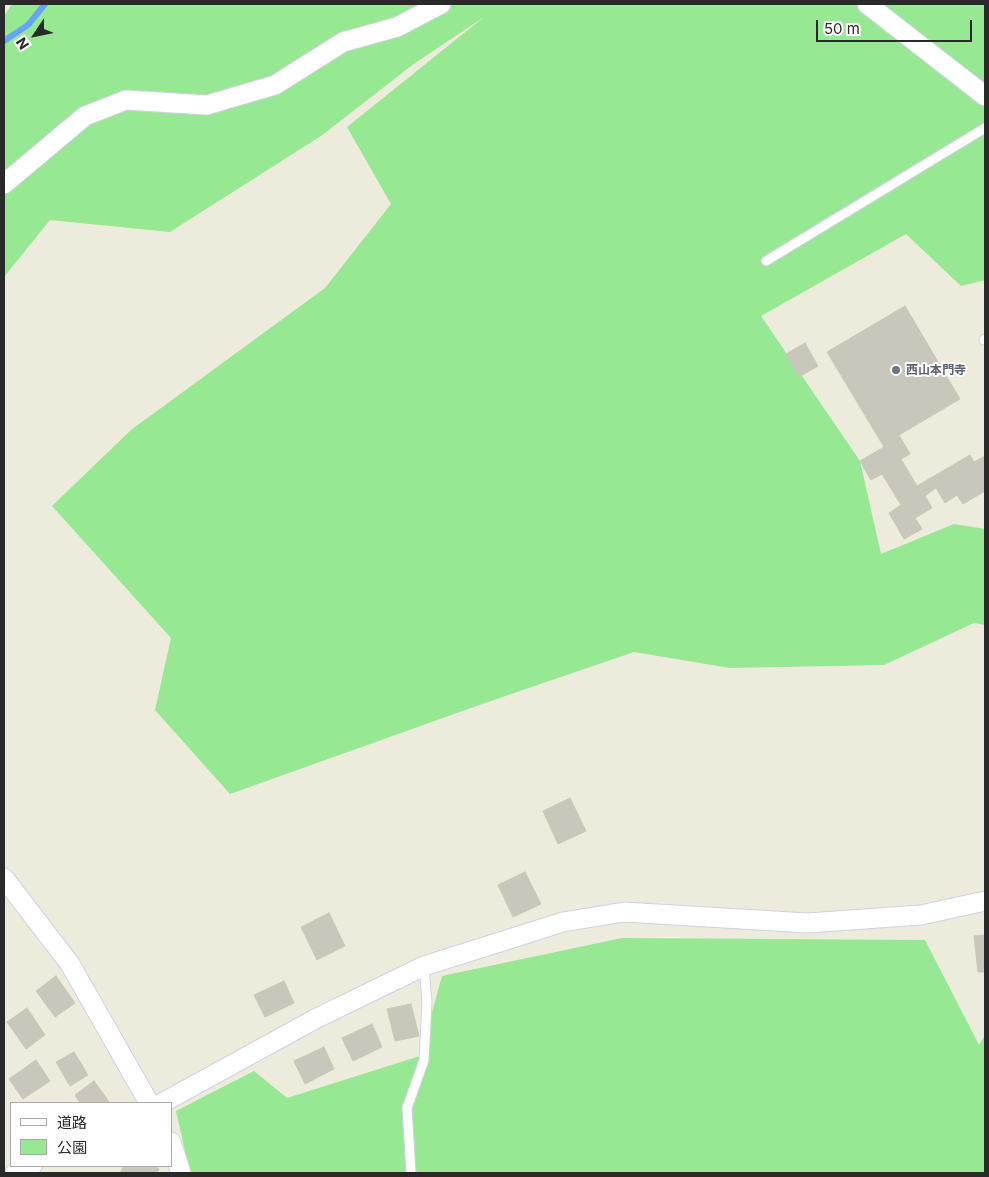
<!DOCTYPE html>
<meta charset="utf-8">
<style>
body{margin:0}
#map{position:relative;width:989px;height:1177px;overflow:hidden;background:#edebdb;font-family:Inter,"Noto Sans JP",sans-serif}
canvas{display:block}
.frame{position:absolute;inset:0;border:5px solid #2a2a2a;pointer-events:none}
.legend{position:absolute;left:10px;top:1102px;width:162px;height:65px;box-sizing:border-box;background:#fff;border:1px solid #aaa;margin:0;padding:6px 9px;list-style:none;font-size:15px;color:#2a2a2a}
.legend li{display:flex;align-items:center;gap:10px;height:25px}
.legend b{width:25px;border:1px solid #aaa}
.north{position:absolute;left:10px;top:10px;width:50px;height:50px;-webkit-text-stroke:4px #fff;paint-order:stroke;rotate:236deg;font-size:14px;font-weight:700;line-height:20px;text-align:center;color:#2a2a2a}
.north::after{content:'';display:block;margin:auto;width:18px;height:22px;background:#2a2a2a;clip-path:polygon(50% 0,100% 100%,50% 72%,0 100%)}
.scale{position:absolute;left:816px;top:20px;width:156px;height:22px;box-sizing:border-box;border:2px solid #2a2a2a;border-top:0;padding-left:6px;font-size:15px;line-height:18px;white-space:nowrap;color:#2a2a2a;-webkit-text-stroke:4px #fff;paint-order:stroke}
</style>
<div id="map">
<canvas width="989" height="1177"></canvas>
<div class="frame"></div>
<ul class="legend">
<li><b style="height:6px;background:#fff"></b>道路</li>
<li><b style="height:14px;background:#96e893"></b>公園</li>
</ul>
<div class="north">N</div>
<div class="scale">50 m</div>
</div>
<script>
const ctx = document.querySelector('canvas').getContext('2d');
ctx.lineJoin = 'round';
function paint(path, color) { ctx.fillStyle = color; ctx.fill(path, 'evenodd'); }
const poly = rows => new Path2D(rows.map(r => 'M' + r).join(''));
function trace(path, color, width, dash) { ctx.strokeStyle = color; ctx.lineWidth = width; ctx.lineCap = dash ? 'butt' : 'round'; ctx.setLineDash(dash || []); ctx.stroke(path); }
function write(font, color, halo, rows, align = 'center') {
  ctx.font = font + ' Inter,"Noto Sans JP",sans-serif'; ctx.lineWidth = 4; ctx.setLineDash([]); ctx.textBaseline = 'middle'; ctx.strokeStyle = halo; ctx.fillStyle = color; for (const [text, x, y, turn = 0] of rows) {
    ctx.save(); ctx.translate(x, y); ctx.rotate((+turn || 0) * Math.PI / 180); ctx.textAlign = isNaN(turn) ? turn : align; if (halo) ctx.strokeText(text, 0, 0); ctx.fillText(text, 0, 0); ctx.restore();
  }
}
const green = poly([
 [12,4,985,4,985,280,961,286,906,234,761,316,860,461,881,554,954,524,985,529,985,625,974,623,884,665,730,668,634,652,485,703,230,794,155,710,171,638,52,506,131,430,325,288,391,204,347,127,484,17,415,63,321,136,170,232,50,220,4,277,4,16],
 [622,938,925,940,979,1045,985,1035,985,1173,190,1173,176,1111,254,1071,287,1098,420,1056,442,976]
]);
const stream = poly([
 [4,41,28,25,45,4]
]);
const building = poly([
 [905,306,960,399,899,435,910,454,901,459,917,486,970,455,974,462,985,456,985,491,963,504,957,495,945,503,936,488,925,496,932,508,915,518,922,529,904,539,889,513,901,505,882,474,871,480,860,461,884,447,827,352,905,306],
 [805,343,818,366,799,377,786,354,805,343],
 [570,798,586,831,558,844,543,811,570,798],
 [525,872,541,904,513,917,498,885,525,872],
 [329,913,345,946,317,960,301,927,329,913],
 [985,935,985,972,978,972,974,936,985,935],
 [56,976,75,1003,55,1017,36,991,56,976],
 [284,981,294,1003,265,1017,254,995,284,981],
 [411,1004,419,1036,395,1041,387,1009,411,1004],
 [27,1008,45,1035,26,1049,7,1022,27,1008],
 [372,1024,382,1047,353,1061,342,1038,372,1024],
 [324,1047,334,1069,305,1084,294,1061,324,1047],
 [74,1052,88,1075,70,1086,56,1062,74,1052],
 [36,1060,50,1081,23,1099,9,1079,36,1060],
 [94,1081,110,1103,80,1103,75,1095,94,1081],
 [124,1166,153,1166,159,1169,157,1173,120,1173,124,1166]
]);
const lane = poly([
 [766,261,985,128],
 [984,340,985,339],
 [411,1173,407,1108,424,1060,427,1002,424,966]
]);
const street = poly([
 [867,4,985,96],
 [4,184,85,116,126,100,207,105,275,85,343,42,397,27,441,4],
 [4,878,70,964,149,1103],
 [162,1103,317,1018,424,966,563,922,624,912,808,923,921,915,985,901],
 [171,1142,181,1173],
 [15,1173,32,1166]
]);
const markers = [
 [896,370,5,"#6b7280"]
];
const worshipNames = [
 ["西山本門寺",906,370]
];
paint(green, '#96e893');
trace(stream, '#66a4f7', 6);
paint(building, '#c9c7bb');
trace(building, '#c9c8b4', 1);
trace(lane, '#d2d0e4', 11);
trace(street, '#d2d0e4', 21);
trace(lane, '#fff', 9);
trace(street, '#fff', 19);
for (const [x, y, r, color] of markers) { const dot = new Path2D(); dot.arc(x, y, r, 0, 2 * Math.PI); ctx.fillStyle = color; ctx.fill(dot); trace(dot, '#fff', 2); }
write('bold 12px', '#5b616d', '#fff', worshipNames, 'left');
</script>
